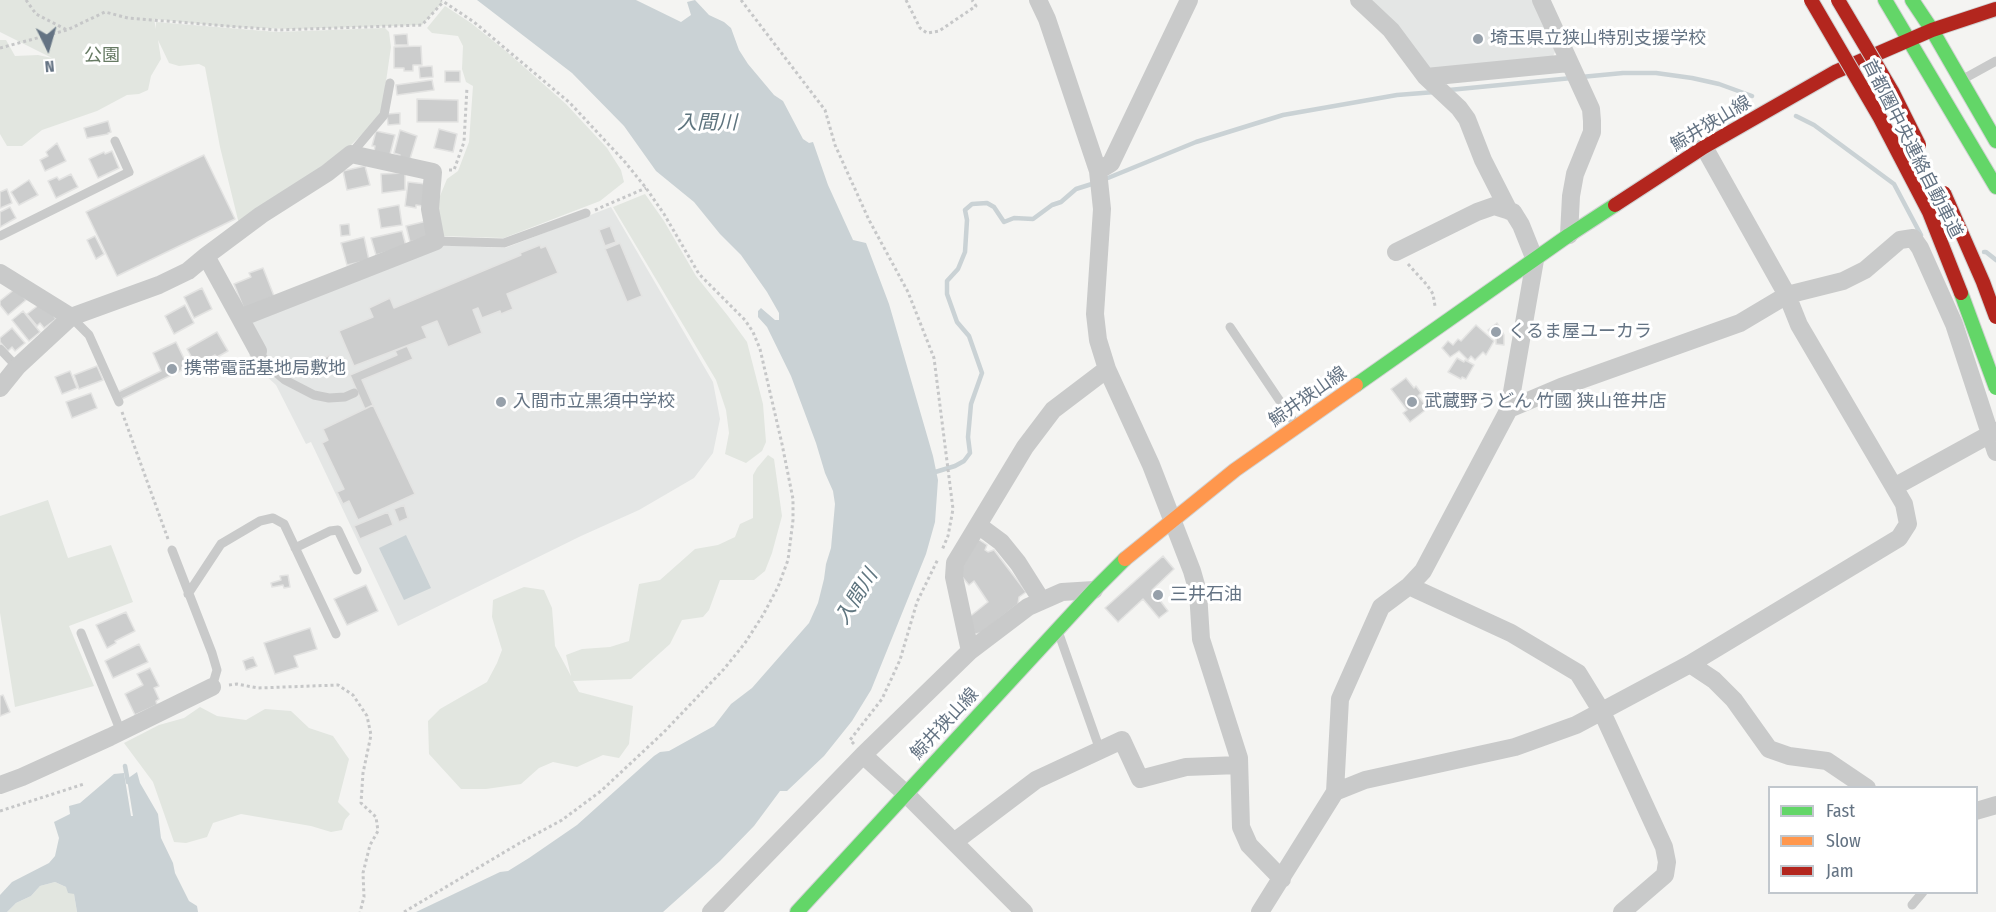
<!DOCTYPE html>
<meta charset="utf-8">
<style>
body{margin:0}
#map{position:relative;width:1996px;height:912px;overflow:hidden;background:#f4f4f2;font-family:"Fira Sans Condensed",sans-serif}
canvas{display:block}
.legend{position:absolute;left:1768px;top:786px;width:210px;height:108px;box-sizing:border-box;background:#fff;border:2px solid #c1c7cd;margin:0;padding:8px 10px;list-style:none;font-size:18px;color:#647383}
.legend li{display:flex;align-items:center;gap:12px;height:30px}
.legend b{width:30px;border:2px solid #c1c7cd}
.north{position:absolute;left:18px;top:18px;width:60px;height:60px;-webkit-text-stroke:4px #fff;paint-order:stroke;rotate:175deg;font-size:16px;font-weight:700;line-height:24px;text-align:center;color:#647383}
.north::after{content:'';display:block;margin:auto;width:21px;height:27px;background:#647383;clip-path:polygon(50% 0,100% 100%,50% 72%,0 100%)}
</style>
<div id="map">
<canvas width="1996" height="912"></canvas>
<ul class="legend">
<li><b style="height:8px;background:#63d668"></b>Fast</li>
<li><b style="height:8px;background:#ff974d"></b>Slow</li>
<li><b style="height:8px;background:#b3261e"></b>Jam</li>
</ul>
<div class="north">N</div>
</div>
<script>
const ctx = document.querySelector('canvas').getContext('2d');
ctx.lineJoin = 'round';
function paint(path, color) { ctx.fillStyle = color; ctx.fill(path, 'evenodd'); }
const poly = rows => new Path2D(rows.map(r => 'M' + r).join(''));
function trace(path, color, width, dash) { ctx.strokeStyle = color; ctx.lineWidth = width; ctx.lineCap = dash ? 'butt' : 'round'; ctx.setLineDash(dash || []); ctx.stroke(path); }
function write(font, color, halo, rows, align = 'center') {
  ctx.font = font + ' "Fira Sans Condensed","Noto Sans JP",sans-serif'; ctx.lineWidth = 6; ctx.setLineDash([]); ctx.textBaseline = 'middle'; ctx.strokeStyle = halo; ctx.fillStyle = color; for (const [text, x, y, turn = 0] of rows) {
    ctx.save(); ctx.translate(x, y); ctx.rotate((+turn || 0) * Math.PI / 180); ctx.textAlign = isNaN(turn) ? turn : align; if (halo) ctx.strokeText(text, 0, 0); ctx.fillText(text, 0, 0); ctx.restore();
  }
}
const built = poly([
 [1366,0,1534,0,1556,50,1551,60,1427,70],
 [611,207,713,382,720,419,713,453,694,478,639,510,581,536,398,626,311,442,306,444,276,385,263,373,249,355,264,347,249,321,441,245,505,248]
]);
const green = poly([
 [0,0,440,0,443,2,422,25,292,29,230,27,154,19,156,29,156,22,277,32,385,28,389,32,391,47,381,116,349,147,239,224,220,147,205,67,199,64,179,66,169,63,158,40,161,59,151,76,148,90,139,94,127,95,97,111,42,130,22,146,7,146,0,134,0,40,6,40,15,56,38,55,52,58,0,32],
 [445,6,471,23,507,52,566,104,607,148,621,170,624,182,600,201,504,238,440,236,435,208,447,179,458,171,469,142,473,86,466,82,462,69,463,46,458,36,432,33,427,28],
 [645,194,664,221,696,276,728,316,747,342,763,404,766,442,762,451,746,463,725,454,729,433,726,410,716,380,613,207],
 [768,455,774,459,782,516,772,553,765,571,754,580,720,580,709,610,703,617,682,620,670,644,631,679,573,681,579,692,633,706,629,744,619,758,603,755,577,767,553,762,539,768,521,784,486,789,461,789,429,754,428,721,440,709,487,682,497,663,502,650,492,617,493,600,524,587,544,590,552,608,555,646,571,676,566,655,582,649,610,647,629,641,639,584,660,580,695,549,718,545,735,537,740,524,753,518,753,475,757,468],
 [48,500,68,558,111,545,133,602,69,626,94,686,15,707,0,613,0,516],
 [200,707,217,716,246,720,265,709,291,711,309,728,333,736,349,759,338,802,350,814,345,820,342,830,331,832,311,826,241,814,213,823,207,837,186,843,174,842,153,782,124,743,159,725,184,718],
 [55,882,66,887,74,894,77,912,7,912,16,903,31,896,40,886]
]);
const water = poly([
 [477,0,636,0,681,22,691,15,687,2,695,0,709,15,724,22,731,28,739,50,748,64,774,95,783,101,803,139,809,143,813,142,828,185,853,240,866,243,889,304,933,456,938,480,935,522,926,554,871,690,852,721,824,756,787,791,780,791,754,826,720,861,663,912,416,912,500,872,508,871,529,858,577,825,654,756,660,752,669,751,714,726,731,704,752,688,809,623,818,603,824,579,826,564,831,548,835,504,833,491,825,473,816,443,791,376,767,327,758,317,758,311,761,308,775,320,779,320,779,313,767,292,741,255,720,234,694,202,656,171,624,126,572,73],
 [406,535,431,588,404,600,379,548],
 [137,772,140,783,158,814,161,838,173,863,175,873,189,901,197,906,198,912,77,912,74,894,68,893,66,887,55,882,40,886,31,896,16,903,7,912,0,912,0,895,12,882,49,863,55,856,59,838,54,822,70,814,69,806,80,803,114,774,124,773,131,816,133,816,127,779]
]);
const stream = poly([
 [1581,77,1623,73,1656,73,1692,78,1719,84,1752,96],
 [1449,90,1572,78],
 [1796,116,1814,125,1894,184,1921,235],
 [1103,180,1196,142,1283,115,1397,95,1435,92],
 [1984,252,1986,252,1996,260],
 [932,473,955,466,964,461,970,453,968,437,971,404,982,373,969,336,957,322,947,294,947,281,958,269,965,252,967,220,965,210,972,204,987,203,994,207,1004,222,1014,218,1033,219,1052,205,1061,202,1076,189,1095,183],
 [125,766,128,782]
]);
const building = poly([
 [407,34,408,45,395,45,394,35,407,34],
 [421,46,422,65,413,65,413,71,404,71,404,68,394,68,394,47,421,46],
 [432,66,433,77,420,78,419,67,432,66],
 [445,71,460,71,460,82,445,82,445,71],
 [432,80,434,90,397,95,396,85,432,80],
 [417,99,458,100,458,122,417,122,417,99],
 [400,113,400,124,388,125,387,114,400,113],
 [108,121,111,132,108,133,108,134,87,138,84,128,108,121],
 [439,129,457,134,453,152,434,148,439,129],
 [400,130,417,136,409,162,399,158,400,155,394,153,400,130],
 [376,131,395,135,389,158,374,152,375,146,372,146,376,131],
 [57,143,66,161,45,171,40,160,48,156,46,152,57,143],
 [112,151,119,168,98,178,89,159,104,152,105,154,112,151],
 [204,155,235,219,117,276,86,212,204,155],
 [365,166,370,185,347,190,343,171,365,166],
 [405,173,405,190,382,193,381,174,405,173],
 [71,174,78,187,56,198,48,181,57,177,59,180,71,174],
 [29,180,38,195,19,205,11,192,29,180],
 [408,182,426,184,423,206,416,205,416,208,405,206,408,182],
 [7,189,12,203,0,208,0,192,7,189],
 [399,205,402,225,381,228,378,209,399,205],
 [10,207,16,218,0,227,0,212,10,207],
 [427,221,431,236,410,242,406,226,427,221],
 [349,224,350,235,341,236,340,225,349,224],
 [610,226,616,242,605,246,599,230,610,226],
 [402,231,406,246,376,255,371,238,402,231],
 [95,236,104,254,96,259,87,240,95,236],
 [364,237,369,260,347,265,341,243,364,237],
 [620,243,642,296,627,302,605,249,620,243],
 [540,245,541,248,546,246,558,273,507,294,513,309,501,314,500,311,482,318,478,308,473,310,482,333,448,347,437,321,422,327,427,338,354,366,339,331,373,317,369,308,390,298,394,308,521,255,520,253,540,245],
 [263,268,274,296,244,309,234,284,251,277,249,273,263,268],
 [16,288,26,300,8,315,0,305,0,301,16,288],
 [202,288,212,309,194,318,184,297,202,288],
 [40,304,47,307,56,319,44,328,40,323,37,326,27,314,40,304],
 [185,305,194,323,174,334,165,316,185,305],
 [23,311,40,332,29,341,12,320,23,311],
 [1497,323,1504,335,1504,345,1496,344,1496,338,1488,330,1497,323],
 [1476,325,1494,341,1486,355,1483,352,1475,360,1471,356,1468,360,1459,351,1450,357,1442,348,1448,341,1453,345,1458,339,1461,341,1476,325],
 [12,328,25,343,15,351,12,347,8,351,0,342,0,338,12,328],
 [217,332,228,351,217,357,215,355,196,365,187,349,217,332],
 [176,342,188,367,122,399,118,392,161,371,153,353,176,342],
 [407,346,413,359,362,380,373,405,365,409,350,375,397,355,395,351,407,346],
 [330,355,333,364,320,369,316,361,330,355],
 [1457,358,1464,362,1465,360,1474,365,1466,379,1462,377,1461,379,1448,372,1457,358],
 [97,366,103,380,79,389,74,375,97,366],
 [70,371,77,388,62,394,55,377,70,371],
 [1406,378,1414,388,1416,386,1421,393,1418,396,1428,408,1410,422,1403,413,1407,410,1391,389,1406,378],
 [91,393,97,408,72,418,66,402,91,393],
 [373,405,415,494,358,520,349,501,343,504,337,492,344,489,322,443,328,440,323,429,373,405],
 [404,505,408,518,399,522,394,509,404,505],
 [388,512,393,525,360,539,354,526,388,512],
 [978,539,987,545,985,550,988,552,994,550,1026,592,1019,597,1018,604,981,633,975,634,968,618,988,602,974,581,969,585,958,572,978,539],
 [1163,556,1174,569,1152,590,1168,611,1159,618,1143,599,1118,622,1105,608,1163,556],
 [288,575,290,587,284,588,283,585,272,587,271,583,281,580,280,576,288,575],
 [366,585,378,611,347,625,334,599,366,585],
 [126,612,135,631,115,641,116,643,107,648,96,625,126,612],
 [310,628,317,649,294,656,298,667,275,674,264,643,310,628],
 [139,644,148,662,113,678,105,661,139,644],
 [253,657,257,666,246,670,243,661,253,657],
 [150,668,159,686,154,688,159,699,156,701,157,705,135,715,125,694,143,685,137,674,150,668],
 [3,695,10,712,0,716,0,696,3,695]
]);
const path = poly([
 [26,0,36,14,67,30],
 [741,0,825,110,835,145,869,220,908,292,934,358,953,509,948,536,942,550],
 [906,0,920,28,927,33,939,31,976,6,972,0],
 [0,48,67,30,105,12,128,18,277,30,422,25,443,2],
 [449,170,454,170,464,142,467,87],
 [595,210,646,188],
 [1408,264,1427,285,1433,294,1435,306],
 [122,412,168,539],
 [229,685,237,684,258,688,338,685,353,695,367,716,371,735,363,773,361,803,376,817,378,831,370,845,363,873,364,897,360,912],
 [854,744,850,740,882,699,900,660,917,602,938,559],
 [0,811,84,784],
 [404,912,518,844,562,820,601,791,664,732,724,669,745,643,763,615,778,587,788,560,793,520,793,499,782,444,760,349,753,332,745,320,699,274,664,214,646,188,625,162,570,103,474,22,441,0]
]);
const lane = poly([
 [1967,77,1996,61],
 [351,154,384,115,390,83],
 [0,236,129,172,115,141],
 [436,241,504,243,586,213],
 [71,317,89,335,119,402],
 [1230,327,1296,425],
 [0,349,17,367],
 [258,351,272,369,285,380,314,395,329,398,345,397,354,393],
 [295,548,330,531,338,530,357,570],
 [172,550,212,653,217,670,212,687],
 [188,594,221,544,260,521,273,518,284,524,336,634],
 [81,633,121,732],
 [1059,634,1100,750],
 [1912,905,1923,892]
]);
const street = poly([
 [1038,0,1047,19,1098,171,1102,209,1095,314,1098,340,1107,369,1151,465,1192,571,1198,592,1201,639,1239,758,1241,827,1249,845,1282,879],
 [1359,0,1391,30,1426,77,1459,108,1467,119,1483,160,1509,211],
 [1541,0,1591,109,1592,121,1592,132,1575,174,1571,196,1569,235],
 [1426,77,1569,63],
 [1098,171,1111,163,1189,0],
 [0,273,71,317],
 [240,318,258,351],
 [0,388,17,367,71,317,159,285,188,271,206,256,261,215,327,173,351,154,433,172,430,209,436,241,240,318,206,256],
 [1509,409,1561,387,1740,323,1787,295,1843,281,1865,270,1900,240,1913,238,1920,248,1954,324,1996,452],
 [1894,487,1996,431],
 [978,525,1001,542,1018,563,1042,601],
 [1409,586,1511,633,1578,673,1602,712,1664,847,1667,862,1665,875,1622,912],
 [970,651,954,577,955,563,1025,447,1053,410,1107,369],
 [1690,664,1714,680,1734,700,1769,749,1789,756,1827,761,1867,788],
 [863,755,905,793,1024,912],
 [0,785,22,777,110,737,212,687],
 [1335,792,1340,699,1381,607,1409,586,1423,571,1509,409,1535,260,1521,225,1513,212,1494,206,1477,212,1396,252],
 [1976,811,1996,805],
 [954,842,1036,780,1122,740,1140,779,1186,767,1239,765],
 [711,912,863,755,970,651,1028,607,1062,592,1094,590],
 [1260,912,1335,792,1365,780,1515,747,1576,725,1690,664,1899,538,1908,524,1904,504,1799,325,1787,295,1704,147]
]);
const fast = poly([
 [1885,0,1996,187],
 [1912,0,1932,30,1996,141],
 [1356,385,1569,235,1615,205],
 [797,912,1094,590,1125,559]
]);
const slow = poly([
 [1125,559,1235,470,1356,385]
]);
const jam = poly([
 [1615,205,1704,147,1835,72,1932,30,1996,9]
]);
const fastBridge = poly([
 [1961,293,1996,388]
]);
const jamBridge = poly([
 [1811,0,1880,118,1929,212,1961,293],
 [1838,0,1892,91,1919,145],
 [1944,193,1983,282,1996,317]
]);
const markers = [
 [1478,39,6,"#96a0aa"],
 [1496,332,6,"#96a0aa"],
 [172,369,6,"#96a0aa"],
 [501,402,6,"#96a0aa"],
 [1412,402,6,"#96a0aa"],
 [1158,595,6,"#96a0aa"]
];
const poiNames = [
 ["埼玉県立狭山特別支援学校",1490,39],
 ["くるま屋ユーカラ",1508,332],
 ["携帯電話基地局敷地",184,369],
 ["入間市立黒須中学校",513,402],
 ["武蔵野うどん 竹國 狭山笹井店",1424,402],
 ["三井石油",1170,595]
];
const parkNames = [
 ["公園",102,56]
];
const streetNames = [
 ["鯨井狭山線",1711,124,-31],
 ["首都圏中央連絡自動車道",1912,149,63],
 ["鯨井狭山線",1308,397,-35],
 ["鯨井狭山線",945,724,-47]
];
const waterNames = [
 ["入間川",707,123],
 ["入間川",857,597,-58]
];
paint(built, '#e4e6e5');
paint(green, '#e2e6e0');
paint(water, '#cad2d5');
trace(stream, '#cad2d5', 4.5);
paint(building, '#cccdcd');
trace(building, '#e3e3e2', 1.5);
trace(fast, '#d1d2d3', 16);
trace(slow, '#d1d2d3', 16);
trace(jam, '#d1d2d3', 16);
trace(path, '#c6c7c8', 3, [3, 3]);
trace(lane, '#c9caca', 9);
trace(street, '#c9caca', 18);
trace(fast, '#63d668', 14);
trace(slow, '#ff974d', 14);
trace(jam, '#b3261e', 14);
trace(fastBridge, '#d1d2d2', 16, []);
trace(jamBridge, '#d1d2d2', 16, []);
trace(fastBridge, '#63d668', 14);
trace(jamBridge, '#b3261e', 14);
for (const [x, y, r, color] of markers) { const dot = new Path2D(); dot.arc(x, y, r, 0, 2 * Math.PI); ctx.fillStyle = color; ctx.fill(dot); trace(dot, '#fff', 2); }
write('18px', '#647383', '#fff', poiNames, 'left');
write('18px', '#667a63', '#fff', parkNames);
write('18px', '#647383', '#fff', streetNames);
write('italic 20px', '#5f757f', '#fff', waterNames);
</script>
